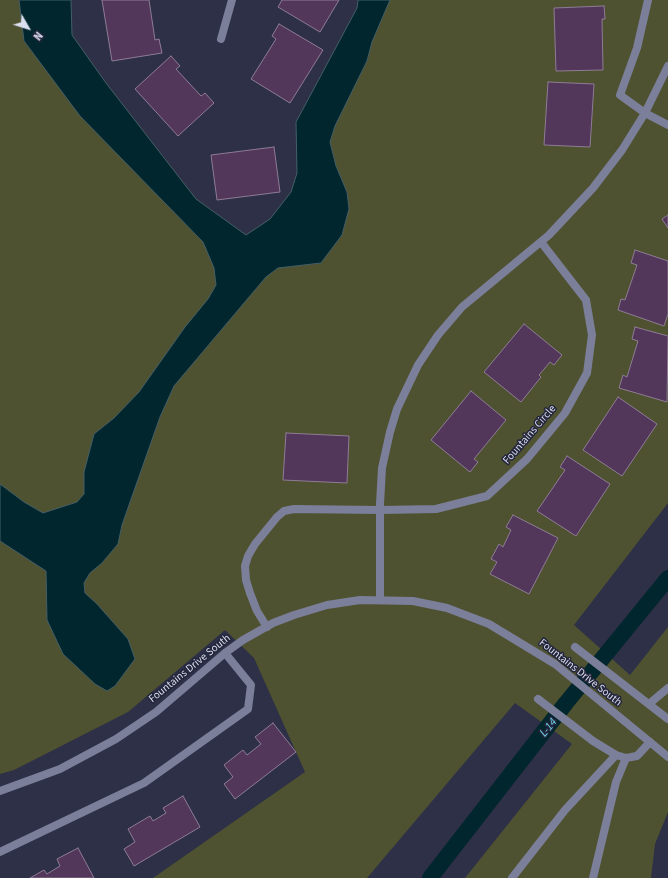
<!DOCTYPE html>
<style>
body{margin:0}
#map{position:relative;width:668px;height:878px;overflow:hidden;background:#2d3047;font-family:"Source Sans 3",sans-serif}
canvas{display:block}
.north{position:absolute;left:8px;top:8px;width:40px;height:40px;-webkit-text-stroke:3px #23263c;paint-order:stroke;rotate:129deg;font-size:11px;font-weight:700;line-height:16px;text-align:center;color:#dcdfee}
.north::after{content:'';display:block;margin:auto;width:14px;height:18px;background:#dcdfee;clip-path:polygon(50% 0,100% 100%,50% 72%,0 100%)}
</style>
<div id="map">
<canvas width="668" height="878"></canvas>
<div class="north">N</div>
</div>
<script>
const ctx = document.querySelector('canvas').getContext('2d');
ctx.lineJoin = 'round';
function paint(path, color) { ctx.fillStyle = color; ctx.fill(path, 'evenodd'); }
const poly = rows => new Path2D(rows.map(r => 'M' + r).join(''));
function trace(path, color, width, dash) { ctx.strokeStyle = color; ctx.lineWidth = width; ctx.lineCap = dash ? 'butt' : 'round'; ctx.setLineDash(dash || []); ctx.stroke(path); }
function write(font, color, halo, rows, align = 'center') {
  ctx.font = font + ' "Source Sans 3",sans-serif'; ctx.lineWidth = 3; ctx.setLineDash([]); ctx.textBaseline = 'middle'; ctx.strokeStyle = halo; ctx.fillStyle = color; for (const [text, x, y, turn = 0] of rows) {
    ctx.save(); ctx.translate(x, y); ctx.rotate((+turn || 0) * Math.PI / 180); ctx.textAlign = isNaN(turn) ? turn : align; if (halo) ctx.strokeText(text, 0, 0); ctx.fillText(text, 0, 0); ctx.restore();
  }
}
const green = poly([
 [0,0,71,0,72,35,106,83,196,199,246,235,270,219,291,192,297,173,296,122,357,8,358,0,668,0,668,503,574,625,630,675,668,627,668,812,655,844,651,878,465,878,572,744,515,703,367,878,153,878,305,772,254,658,225,630,128,712,14,770,0,774]
]);
const water = poly([
 [19,0,71,0,72,35,106,83,196,199,246,235,270,219,291,192,297,173,296,122,357,8,358,0,390,0,372,42,367,61,335,126,330,142,336,166,347,192,349,209,342,235,321,263,278,268,266,277,174,386,160,417,122,525,118,544,102,563,90,573,84,583,85,593,97,604,128,639,135,659,115,686,107,691,95,684,63,654,47,620,46,571,0,541,0,484,24,502,43,513,77,502,84,494,84,472,94,434,114,418,139,392,185,327,208,299,216,285,214,268,203,242,80,116,24,41,19,0]
]);
const canal = poly([
 [430,878,566,703,668,578]
]);
const building = poly([
 [102,0,149,0,155,40,159,39,162,53,112,61,102,0],
 [282,0,339,0,320,32,278,7,282,0],
 [604,6,605,19,602,19,603,70,556,71,554,8,604,6],
 [279,24,323,50,290,103,251,79,276,39,272,36,279,24],
 [171,56,180,66,176,69,201,96,205,93,214,103,178,136,135,89,171,56],
 [548,82,594,84,590,147,544,145,548,82],
 [274,147,280,192,217,200,211,155,274,147],
 [668,215,668,228,662,219,668,215],
 [635,250,668,261,668,314,664,326,618,310,621,299,625,300,637,265,631,263,635,250],
 [524,324,562,355,554,365,550,362,539,375,541,377,521,402,484,372,524,324],
 [635,327,668,336,667,402,619,388,623,375,627,377,638,341,632,339,635,327],
 [471,391,506,420,474,459,478,462,470,472,431,440,471,391],
 [618,397,657,424,622,476,583,450,618,397],
 [286,433,349,436,347,483,283,480,286,433],
 [567,456,610,484,576,536,537,511,565,470,560,467,567,456],
 [513,515,558,538,529,594,490,574,497,562,491,559,499,544,503,547,511,530,506,527,513,515],
 [273,723,296,752,235,799,224,784,233,777,224,765,243,750,247,755,261,744,255,737,273,723],
 [183,796,200,827,134,866,124,849,135,842,128,829,150,816,153,821,166,813,163,808,183,796],
 [78,848,94,878,30,878,44,870,47,874,60,866,57,859,78,848]
]);
const lane = poly([
 [221,39,232,0],
 [267,627,257,611,250,593,246,580,245,566,248,556,255,544,277,517,284,511,294,509,380,510],
 [575,647,668,719],
 [538,699,593,741,616,755,626,758,637,756,650,742],
 [649,704,668,688],
 [0,852,144,783,248,709,251,685,225,653],
 [512,878,565,810,616,755],
 [593,878,616,782,626,758]
]);
const street = poly([
 [648,0,637,48,620,95,645,113,668,125],
 [380,510,436,509,487,496,527,459,565,413,587,373,592,335,586,300,541,242],
 [380,599,380,504,382,468,390,432,397,409,418,365,438,335,462,307,549,235,593,188,622,150,645,113,668,66],
 [0,791,60,769,116,739,156,712,225,653,243,640,273,623,294,615,327,605,360,600,413,601,447,608,489,624,555,664,668,757]
]);
const streetNames = [
 ["Fountains Circle",530,435,-49],
 ["Fountains Drive South",190,669,-39],
 ["Fountains Drive South",580,673,38]
];
const waterNames = [
 ["L-14",549,728,-51]
];
paint(green, '#4f5230');
paint(water, '#02262d');
trace(water, '#435e67', 1);
trace(canal, '#02262d', 16);
paint(building, '#52375b');
trace(building, '#8e7c95', 1);
trace(lane, '#7b7f9a', 8);
trace(street, '#7b7f9a', 8);
write('11px', '#dcdfee', '#23263c', streetNames);
write('italic 12px', '#6fd5ea', '#23263c', waterNames);
</script>
